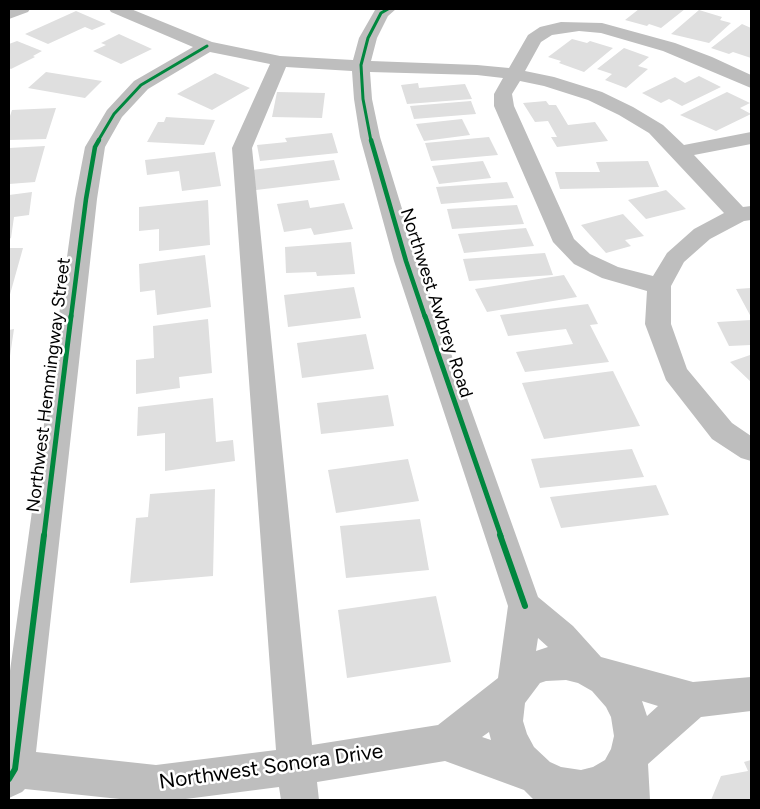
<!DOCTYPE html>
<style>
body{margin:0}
#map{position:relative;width:760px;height:809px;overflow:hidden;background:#fff;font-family:Figtree,sans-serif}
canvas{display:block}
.frame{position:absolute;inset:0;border:10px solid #000;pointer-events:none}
</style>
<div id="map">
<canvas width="760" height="809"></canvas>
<div class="frame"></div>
</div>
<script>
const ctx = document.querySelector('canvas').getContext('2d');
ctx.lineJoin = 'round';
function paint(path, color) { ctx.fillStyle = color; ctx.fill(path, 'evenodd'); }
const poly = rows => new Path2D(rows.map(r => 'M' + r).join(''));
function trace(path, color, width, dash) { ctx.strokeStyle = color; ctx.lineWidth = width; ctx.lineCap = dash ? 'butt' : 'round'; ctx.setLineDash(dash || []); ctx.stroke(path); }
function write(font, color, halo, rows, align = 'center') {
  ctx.font = font + ' Figtree,sans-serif'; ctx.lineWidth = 5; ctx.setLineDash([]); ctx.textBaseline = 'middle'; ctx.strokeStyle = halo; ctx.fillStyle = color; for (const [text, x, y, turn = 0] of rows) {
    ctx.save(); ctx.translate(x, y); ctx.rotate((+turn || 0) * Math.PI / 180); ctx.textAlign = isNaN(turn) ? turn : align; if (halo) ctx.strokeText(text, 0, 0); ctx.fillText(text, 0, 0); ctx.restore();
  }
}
const building = poly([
 [639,9,685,9,661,28,649,24,647,26,625,20],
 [699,10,722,17,720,20,731,23,709,43,671,34],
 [76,11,106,24,92,30,85,27,48,44,25,34],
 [742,24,751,28,751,58,733,52,729,54,711,48],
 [119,34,152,49,121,64,93,51,106,45,101,43],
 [572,39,587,43,590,41,613,48,584,72,559,63,561,61,548,57],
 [17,41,42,51,33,56,35,57,11,69,9,68,9,44],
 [624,48,649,57,638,66,648,69,626,88,605,80,612,74,597,69],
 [46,72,102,81,85,98,28,88],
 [215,73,250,88,212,110,177,94],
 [699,76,721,87,682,106,669,99,661,103,642,93,675,77,685,83],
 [418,83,419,88,465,84,472,99,407,104,401,85],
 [277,92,325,93,322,118,272,117],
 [727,92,750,103,740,108,751,114,716,131,680,115],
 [471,101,476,114,414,119,410,106],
 [546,101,549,105,556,105,568,125,595,122,608,141,557,147,551,137,557,137,548,121,535,122,523,103],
 [56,108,46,139,9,140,9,119,12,110],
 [166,117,215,120,204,145,147,142,158,122,164,122],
 [462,119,470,135,424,141,416,124],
 [332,133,338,153,260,161,257,145,287,142,285,138],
 [489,137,498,155,431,161,425,143],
 [45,146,35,182,9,184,9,148],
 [215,152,221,186,182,191,179,171,147,175,145,160],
 [334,160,340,180,256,190,252,170],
 [483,161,491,178,439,184,432,166],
 [648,161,659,187,560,189,555,172,600,172,596,162],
 [507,182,514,198,441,204,436,187],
 [666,190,686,209,646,219,628,200],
 [32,192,29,215,14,217,11,238,9,239,9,195],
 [208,200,210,245,159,251,159,229,139,231,139,207],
 [308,200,310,208,344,203,353,229,314,235,311,228,284,232,277,204],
 [517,205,524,224,452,229,447,209],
 [623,214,644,236,625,240,631,246,606,253,581,225],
 [526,228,534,246,464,253,458,234],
 [351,242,355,274,317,276,316,272,286,273,285,247],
 [9,248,23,248,9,298],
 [545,253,553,275,469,281,463,259],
 [205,255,211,307,157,315,155,290,140,292,139,264],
 [564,275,577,297,487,312,475,289],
 [354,287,361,318,288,327,284,295],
 [751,288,751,317,736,289],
 [588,304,598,324,590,325,609,362,525,372,516,352,573,344,566,329,508,336,500,315],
 [208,319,212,373,179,377,180,388,136,394,136,360,154,358,153,326],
 [751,320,751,345,729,346,717,322],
 [14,329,10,356,9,356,9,330],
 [366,334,374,369,302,378,297,343],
 [750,355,751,356,751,382,730,362],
 [613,371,640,426,544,439,522,383],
 [388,395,394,426,321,434,317,403],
 [213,398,216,442,233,440,235,461,165,471,165,433,137,436,138,407],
 [632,449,644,477,540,488,531,459],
 [408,459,419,501,336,513,328,470],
 [656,485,669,515,561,528,550,497],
 [215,489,213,576,130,583,136,518,148,517,150,494],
 [420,519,429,570,346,578,340,526],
 [436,596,451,662,347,678,338,610],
 [751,760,751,800,711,800,721,776,748,771,744,762]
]);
const minor = poly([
 [9,9,30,9,28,12,9,19,9,9],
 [109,9,131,9,212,42,280,56,353,60,359,38,375,10,396,9,388,16,377,38,371,61,477,65,509,68,528,35,540,27,561,22,602,23,675,43,712,57,751,75,751,88,663,51,601,33,579,31,552,35,541,42,525,71,554,77,602,92,633,107,663,125,684,145,751,132,751,144,694,155,743,207,751,206,751,220,744,221,710,239,684,262,671,286,671,324,687,369,732,423,751,436,751,461,741,458,712,439,666,380,645,324,647,291,602,278,574,264,553,242,494,106,494,94,503,78,477,75,370,72,372,99,380,137,418,261,538,597,573,626,601,657,693,682,751,677,751,711,701,717,648,764,650,800,612,800,612,799,534,800,524,790,445,761,317,782,319,800,281,800,279,787,178,800,129,800,25,789,22,792,9,798,9,678,75,199,85,147,107,110,134,81,193,47,111,12,109,9],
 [210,52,270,64,232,148,276,750,156,765,36,752,97,199,105,147,122,117,148,89,210,52],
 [286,67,352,71,354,99,360,137,394,261,508,606,498,678,438,725,312,745,252,148,286,67],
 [520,81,544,86,588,100,619,115,649,133,724,213,694,229,667,253,653,276,618,267,590,254,574,239,514,106,512,94,520,81],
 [538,638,548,647,536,651,538,638],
 [566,680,578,683,592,691,606,707,611,717,614,736,611,749,605,760,593,767,581,770,561,767,550,762,534,747,527,734,523,721,525,703,540,683,546,681,566,680],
 [642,701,645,702,658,706,647,716,642,701],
 [489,732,491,740,482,737,489,732]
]);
const cyclewayFar3 = poly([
 [98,141,114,114,141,85,207,46],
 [371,141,363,99,361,65,368,38,381,13,388,9]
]);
const cyclewayFar2 = poly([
 [371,140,406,261,425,317],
 [71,317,86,199,95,147,99,140]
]);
const cyclewayFar1 = poly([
 [425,316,501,536],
 [44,536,71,316]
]);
const cycleway = poly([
 [500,535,525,606],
 [9,779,15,769,44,535]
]);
const streetNames = [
 ["Northwest Awbrey Road",436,303,72],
 ["Northwest Hemmingway Street",49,385,-83]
];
const nearStreetnames = [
 ["Northwest Sonora Drive",271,767,-8]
];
paint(building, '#dfdfdf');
paint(minor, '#bebebe');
trace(cyclewayFar3, '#00873e', 3);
trace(cyclewayFar2, '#00873e', 4.5);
trace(cyclewayFar1, '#00873e', 5);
trace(cycleway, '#00873e', 6);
write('18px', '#000', '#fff', streetNames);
write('21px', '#000', '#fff', nearStreetnames);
</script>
